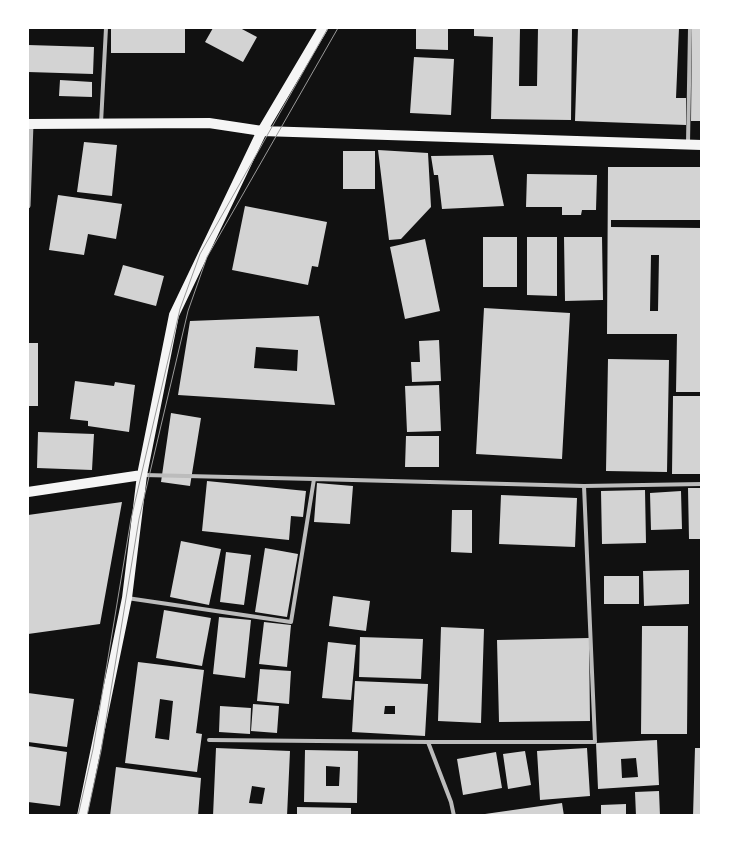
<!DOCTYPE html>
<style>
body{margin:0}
#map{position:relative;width:729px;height:843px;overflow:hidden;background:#111;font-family:"IBM Plex Sans",sans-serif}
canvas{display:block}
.frame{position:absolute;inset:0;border:29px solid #fff;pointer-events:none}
</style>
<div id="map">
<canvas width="729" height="843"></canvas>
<div class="frame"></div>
</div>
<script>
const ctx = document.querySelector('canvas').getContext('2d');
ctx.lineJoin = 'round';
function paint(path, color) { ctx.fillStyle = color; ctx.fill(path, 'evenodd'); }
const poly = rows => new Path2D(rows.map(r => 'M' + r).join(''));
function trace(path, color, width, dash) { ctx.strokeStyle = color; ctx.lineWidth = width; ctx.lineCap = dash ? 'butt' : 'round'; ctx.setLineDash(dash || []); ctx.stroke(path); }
const building = poly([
 [111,28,185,28,185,53,111,53],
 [213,28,240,28,257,37,243,62,205,42],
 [416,28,448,28,448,50,416,49],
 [474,28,520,28,519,86,537,86,538,28,572,28,571,120,491,119,493,37,474,36],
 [578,28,679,28,676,98,686,98,686,125,575,121],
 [692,28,702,28,702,121,691,121],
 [28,45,94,47,93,74,28,72],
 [414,57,454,59,451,115,410,113],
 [60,80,92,82,92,97,59,96],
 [84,142,117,145,112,196,77,192],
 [378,150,428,153,431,207,401,239,389,240],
 [343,151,375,151,375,189,343,189],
 [493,155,504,206,442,209,438,175,434,175,431,156],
 [608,167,702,167,702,220,611,220,611,227,702,228,702,392,676,392,677,334,607,334],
 [651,255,659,255,658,311,650,311],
 [527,174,597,175,596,210,582,210,581,215,562,215,562,207,526,207],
 [58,195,122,204,116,239,88,234,84,255,49,250],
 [245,206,327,222,318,267,312,266,308,285,232,270],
 [483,237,517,237,517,287,483,287],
 [527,237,557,237,557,296,527,295],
 [564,237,602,237,603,300,565,301],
 [425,239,440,311,405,319,390,247],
 [123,265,164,276,156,306,114,295],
 [484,308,570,313,562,459,476,454],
 [319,316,335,405,178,395,190,321],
 [256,347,298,350,297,371,254,368],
 [439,340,441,381,412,382,411,362,420,362,419,341],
 [28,343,38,343,38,406,28,406],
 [608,359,669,360,667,472,606,471],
 [75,381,114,386,115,382,135,385,129,432,88,426,88,421,70,419],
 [439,385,441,431,407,432,405,386],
 [673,396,702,396,702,474,672,474],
 [171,413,201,418,190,486,161,482],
 [38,432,94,434,92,470,37,468],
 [406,436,439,436,439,467,405,467],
 [207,481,306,491,303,517,291,516,289,540,202,531],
 [317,483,353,486,350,524,314,522],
 [688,488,702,488,702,539,689,539],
 [645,490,646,543,602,544,601,491],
 [681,491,682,529,651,530,650,493],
 [501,495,577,498,575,547,499,544],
 [122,502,100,624,28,634,28,515],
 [452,510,472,510,472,553,451,552],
 [181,541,221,549,209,605,170,597],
 [265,548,298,554,287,617,255,612],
 [226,552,251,555,244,605,220,602],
 [689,570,689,604,644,606,643,571],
 [604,576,639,576,639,604,604,604],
 [333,596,370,601,366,631,329,626],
 [164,610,211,618,202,666,156,658],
 [219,617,251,620,245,678,213,674],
 [264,622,291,625,287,667,259,664],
 [642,626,688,626,687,734,641,734],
 [441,627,484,629,481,723,438,721],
 [360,637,423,639,421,679,359,677],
 [589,638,590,721,499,722,497,640],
 [328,642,356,645,351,700,322,698],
 [138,662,204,670,196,733,202,734,197,772,125,763],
 [160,699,173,701,169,740,155,738],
 [260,669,291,671,289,704,257,701],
 [355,681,428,684,425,736,352,732],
 [385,706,395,706,395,714,384,714],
 [28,693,74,699,67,747,28,742],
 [253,704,279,706,277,733,251,731],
 [220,706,251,708,250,734,219,732],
 [657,740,659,785,598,789,596,743],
 [636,758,638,777,622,778,621,759],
 [28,746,67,752,60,806,28,802],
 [216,748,290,751,287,816,213,816],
 [252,786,265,788,262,804,249,803],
 [587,748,590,796,540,800,537,751],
 [695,748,702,748,702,816,693,816],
 [305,750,358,751,357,803,304,802],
 [326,766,340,767,339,786,326,786],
 [525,751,531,785,508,789,503,754],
 [496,752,502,788,463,795,457,759],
 [116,767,201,778,198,816,110,816],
 [659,791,660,816,636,816,635,792],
 [562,803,564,816,485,816,485,814],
 [626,804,626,816,601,816,601,805],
 [297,807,351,808,351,816,297,816]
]);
const service = poly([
 [101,123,106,28],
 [688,143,690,28],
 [144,475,314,479],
 [127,598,291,622,314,479,584,486,702,484],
 [209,740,428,742,451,802,454,816],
 [428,742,595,742,584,486]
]);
const minor = poly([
 [28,206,31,124]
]);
const secondary = poly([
 [28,124,209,123,262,131,702,145],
 [28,492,142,475],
 [82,816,127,598,142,475,174,315,262,131,323,28]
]);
const tram = poly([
 [78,816,93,749,131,519,180,309,200,254,328,28],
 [87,816,101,751,139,519,188,311,207,257,338,28]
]);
paint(building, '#d3d3d3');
trace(service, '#bcbcbc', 4);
trace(minor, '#bcbcbc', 5);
trace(secondary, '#f5f5f5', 10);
trace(tram, '#9a9a9a', 1);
</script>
